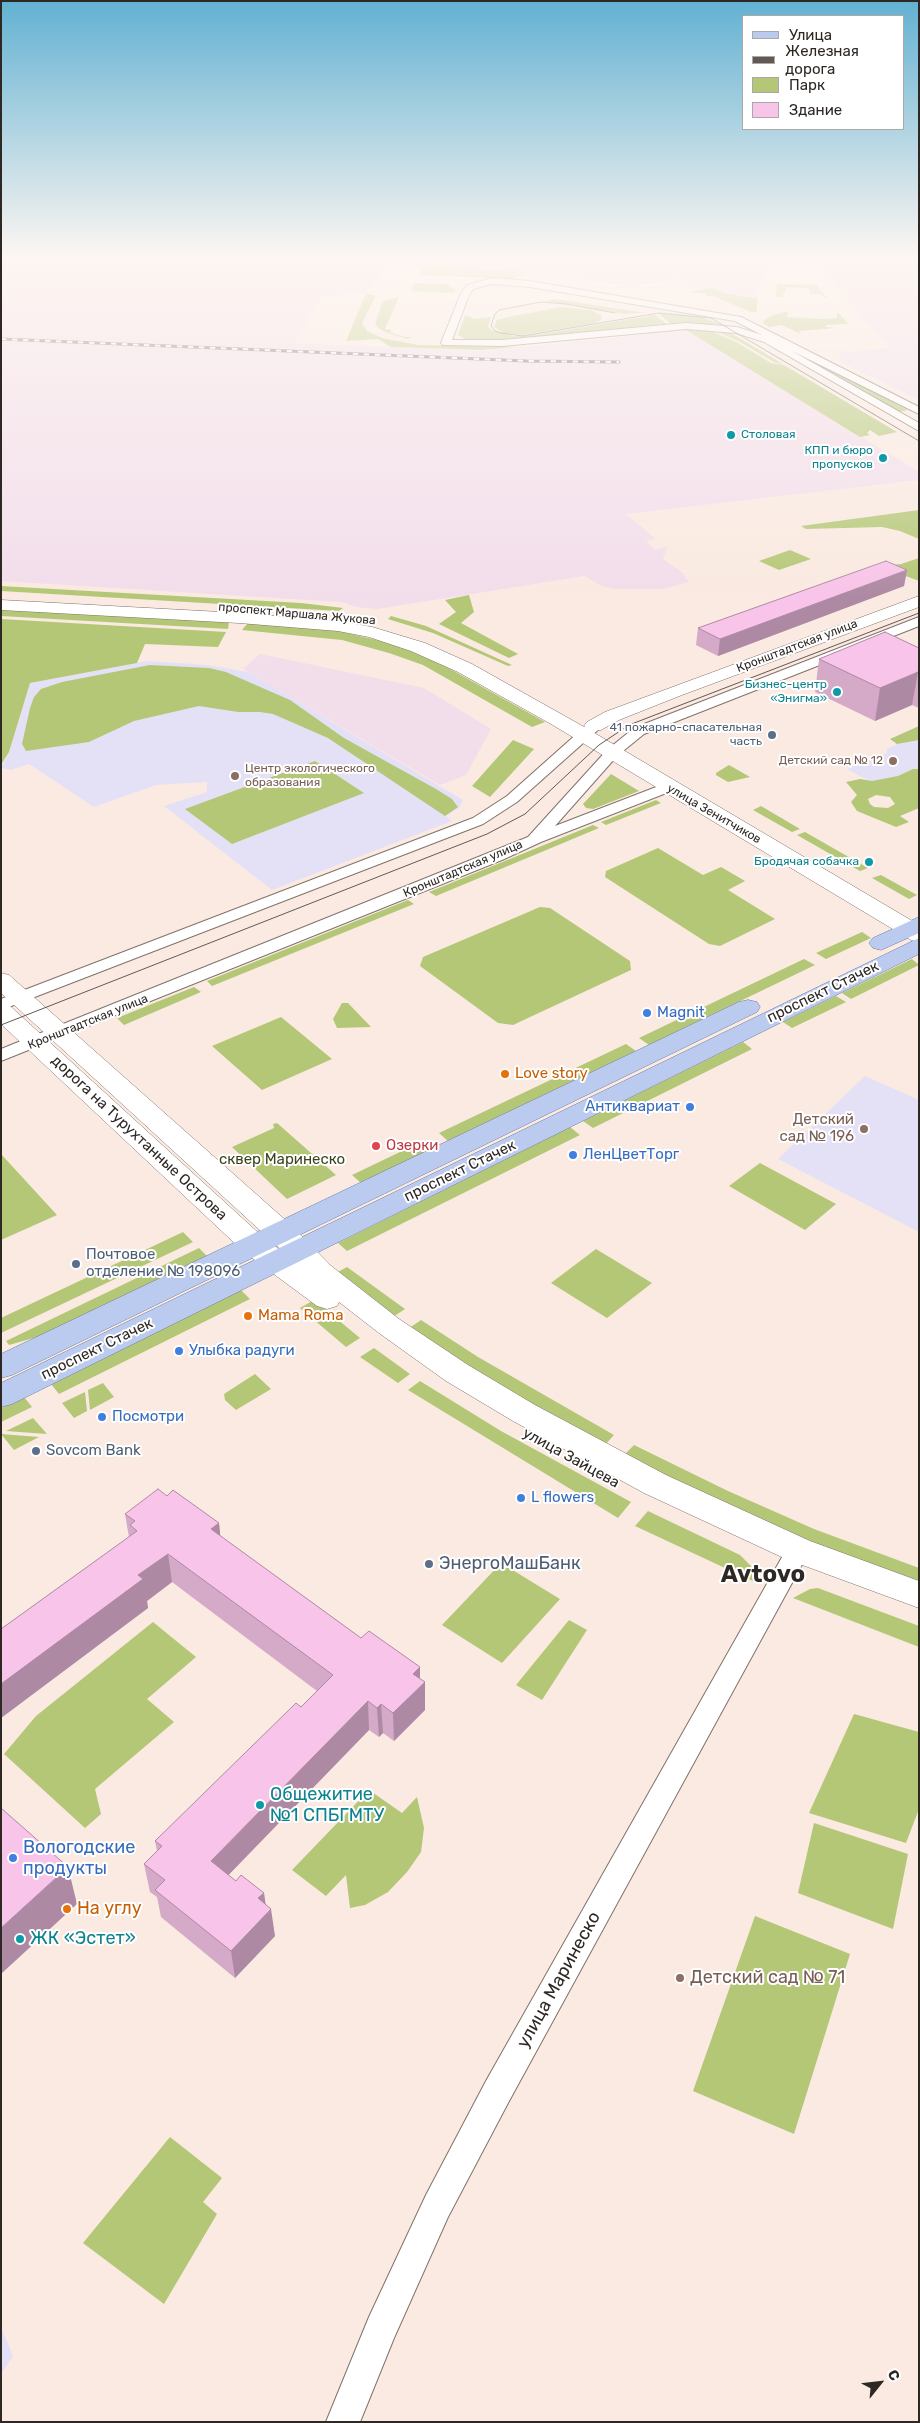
<!DOCTYPE html>
<meta charset="utf-8">
<style>
body{margin:0}
#map{position:relative;width:920px;height:2423px;overflow:hidden;background:#faeae1;font-family:Rubik,sans-serif}
canvas{display:block}
.frame{position:absolute;inset:0;border:2px solid #2e2824;pointer-events:none}
.legend{position:absolute;left:742px;top:15px;width:162px;height:115px;box-sizing:border-box;background:#fff;border:1px solid #aba9a7;margin:0;padding:6px 9px;list-style:none;font-size:15px;color:#2e2824}
.legend li{display:flex;align-items:center;gap:10px;height:25px}
.legend b{width:25px;border:1px solid #aba9a7}
.north{position:absolute;left:855px;top:2358px;width:50px;height:50px;-webkit-text-stroke:4px #fff;paint-order:stroke;rotate:61deg;font-size:14px;font-weight:700;line-height:20px;text-align:center;color:#2e2824}
.north::after{content:'';display:block;margin:auto;width:18px;height:22px;background:#2e2824;clip-path:polygon(50% 0,100% 100%,50% 72%,0 100%)}
</style>
<div id="map">
<canvas width="920" height="2423"></canvas>
<div class="frame"></div>
<ul class="legend">
<li><b style="height:6px;background:#bbcbef"></b>Улица</li>
<li><b style="height:6px;background:#625954"></b>Железная дорога</li>
<li><b style="height:14px;background:#b4c776"></b>Парк</li>
<li><b style="height:14px;background:#f8c4e9"></b>Здание</li>
</ul>
<div class="north">С</div>
</div>
<script>
const ctx = document.querySelector('canvas').getContext('2d');
ctx.lineJoin = 'round';
function paint(path, color) { ctx.fillStyle = color; ctx.fill(path, 'evenodd'); }
const poly = rows => new Path2D(rows.map(r => 'M' + r).join(''));
function trace(path, color, width, dash) { ctx.strokeStyle = color; ctx.lineWidth = width; ctx.lineCap = dash ? 'butt' : 'round'; ctx.setLineDash(dash || []); ctx.stroke(path); }
function write(font, color, halo, rows, align = 'center') {
  ctx.font = font + ' Rubik,sans-serif'; ctx.lineWidth = 4; ctx.setLineDash([]); ctx.textBaseline = 'middle'; ctx.strokeStyle = halo; ctx.fillStyle = color; for (const [text, x, y, turn = 0] of rows) {
    ctx.save(); ctx.translate(x, y); ctx.rotate((+turn || 0) * Math.PI / 180); ctx.textAlign = isNaN(turn) ? turn : align; if (halo) ctx.strokeText(text, 0, 0); ctx.fillText(text, 0, 0); ctx.restore();
  }
}
const industrial = poly([
 [1,257,919,257,919,400,841,362,839,353,888,348,886,344,889,344,881,334,877,334,824,272,826,272,820,264,773,263,758,286,757,311,702,290,681,279,629,286,537,273,388,265,366,293,323,295,294,343,483,351,686,330,919,472,919,480,626,514,656,539,646,541,655,550,667,547,663,559,683,573,689,582,663,589,616,589,601,586,585,576,377,609,356,607,342,602,1,581],
 [260,654,424,688,491,729,466,775,440,785,243,669]
]);
const education = poly([
 [147,661,207,665,248,672,463,800,459,808,446,816,452,821,272,890,164,806,207,792,207,782,156,785,94,807,29,764,11,770,1,768,9,752,30,683],
 [919,734,919,798,902,798,847,769,887,753,887,749],
 [865,1076,919,1100,919,1232,778,1159],
 [1,2327,13,2356,1,2374]
]);
const green = poly([
 [424,267,473,269,527,272,515,279,419,275],
 [414,283,447,284,457,291,452,293,411,291],
 [777,284,816,285,828,299,819,294,810,294,809,288,786,287,785,293,783,293,782,297,776,297],
 [713,288,726,294,757,298,757,312,751,312,713,296,706,296,707,294,689,292],
 [366,293,376,296,362,323,367,331,382,338,418,345,517,347,481,350,391,347,378,339,346,341],
 [399,297,385,329,392,330,389,332,404,337,412,337,408,339,387,333,378,328,375,323,383,301],
 [555,299,639,312,650,312,624,314,545,301],
 [560,307,591,310,601,315,602,318,598,322,585,325,522,335,503,333,494,327,497,320,504,318],
 [788,311,787,317,823,319,837,318,837,313,839,313,848,324,826,325,826,327,836,328,799,331,800,334,782,325,769,327,763,323,764,320,773,315],
 [659,314,675,314,704,318,723,325,672,325],
 [465,315,475,319,491,317,488,326,491,330,513,336,535,335,655,315,667,324,498,341,469,341,458,335],
 [681,330,709,330,738,343,771,363,784,365,897,432,879,436,870,430,867,433,870,435,860,437,686,330,624,336],
 [713,330,731,333,783,364,774,362,740,342],
 [814,362,816,362,908,410,899,412],
 [919,510,919,539,900,531,882,527,806,529,801,526],
 [790,550,811,559,779,570,759,561],
 [919,558,919,581,895,572,890,565,901,564],
 [1,586,301,603,343,608,339,611,1,591],
 [469,595,474,612,461,623,518,654,509,658,439,624,456,612,445,600],
 [1,609,229,622,228,629,1,616],
 [391,616,426,626,512,665,508,666,433,633,388,619],
 [1,619,226,632,218,647,145,644,137,663,30,683,9,752,1,765],
 [248,623,334,630,390,643,436,661,545,722,532,727,423,665,389,653,342,640,242,630],
 [150,665,209,668,226,672,290,700,344,738,436,789,452,799,458,807,445,816,328,738,273,714,260,712,238,712,199,706,134,721,89,742,26,751,22,744,30,708,34,697,41,689,62,682],
 [919,726,919,740,897,744,890,739],
 [513,740,534,749,490,797,472,786],
 [315,761,364,793,232,844,185,809],
 [729,765,750,777,728,782,716,775,716,773],
 [913,769,919,769,919,808,900,816,909,822,896,827,857,811,851,802,857,795,846,782,860,779,872,781,898,776],
 [876,795,890,797,895,804,888,808,874,807,870,804,868,799],
 [611,774,639,791,593,809,586,808,583,804],
 [656,800,661,803,606,825,601,822],
 [761,806,800,829,792,832,753,810],
 [593,825,599,828,436,896,429,892],
 [805,832,868,868,860,871,797,835],
 [658,848,703,875,721,867,745,881,728,890,775,919,720,946,709,944,605,877,606,871],
 [881,875,917,895,909,899,872,878],
 [408,900,414,904,212,986,207,981],
 [540,907,550,908,630,961,631,970,513,1025,498,1023,420,966,423,957],
 [862,932,871,938,826,959,816,953],
 [804,959,815,965,649,1045,639,1038],
 [912,959,919,965,851,999,842,993],
 [194,987,201,992,124,1025,117,1018],
 [836,996,846,1002,792,1028,783,1022],
 [342,1003,348,1003,371,1027,337,1028,333,1019],
 [281,1017,332,1059,262,1090,212,1046],
 [743,1042,752,1049,593,1128,583,1121],
 [626,1044,636,1051,448,1141,439,1133],
 [277,1123,336,1175,287,1199,232,1147,274,1128,273,1124],
 [570,1127,580,1135,347,1251,338,1243],
 [423,1141,432,1149,361,1183,352,1175],
 [1,1154,57,1215,1,1240],
 [760,1163,836,1204,805,1230,729,1186],
 [183,1232,193,1242,1,1333,1,1318],
 [199,1248,208,1257,44,1335,9,1345,6,1341],
 [596,1249,652,1283,607,1318,551,1283],
 [347,1267,405,1309,393,1317,336,1273],
 [241,1290,250,1299,59,1394,51,1384],
 [314,1300,360,1338,346,1347,300,1308],
 [421,1320,478,1357,614,1435,604,1446,530,1406,408,1329],
 [374,1348,410,1374,398,1383,360,1357],
 [255,1374,271,1389,236,1410,225,1400,224,1394],
 [420,1381,501,1431,631,1502,618,1518,408,1390],
 [103,1383,114,1397,90,1410,88,1390],
 [85,1392,87,1411,74,1418,62,1403],
 [24,1397,32,1407,1,1422,1,1408],
 [33,1418,47,1434,6,1431],
 [1,1434,39,1437,14,1450],
 [634,1445,728,1491,814,1529,919,1568,919,1584,807,1544,623,1456],
 [648,1511,740,1555,751,1566,755,1582,635,1526],
 [501,1563,560,1599,502,1663,442,1625],
 [818,1588,919,1626,919,1647,793,1598,810,1589],
 [569,1620,587,1630,542,1700,516,1685],
 [153,1622,196,1657,147,1699,174,1722,95,1789,101,1814,85,1828,4,1754,36,1716],
 [854,1714,919,1732,919,1809,906,1843,809,1813],
 [369,1790,402,1813,417,1797,424,1828,421,1852,407,1872,388,1892,365,1905,350,1908,346,1875,326,1896,292,1870],
 [814,1823,908,1854,893,1929,798,1893],
 [755,1916,850,1954,794,2134,693,2091],
 [170,2137,222,2178,203,2202,217,2214,164,2304,83,2243]
]);
const street = poly([
 [492,278,530,281,741,317,919,407,919,414,792,351,919,423,919,431,764,342,736,333,686,329,502,346,443,345,441,343,461,293,467,285,492,278],
 [492,284,530,287,735,321,762,335,737,327,686,323,502,340,452,340,469,295,473,289,492,284],
 [919,617,919,626,644,734,617,756,555,826,664,784,674,784,677,787,674,790,541,842,502,860,1,1061,1,1049,528,837,607,750,634,728,919,617],
 [594,722,601,726,599,729,517,802,483,824,1,1010,1,999,473,818,507,796,589,723,594,722],
 [798,1541,806,1543,810,1550,508,2103,448,2217,394,2338,360,2422,326,2422,369,2317,426,2195,486,2081,790,1543,798,1541]
]);
const secondary = poly([
 [919,596,919,607,682,695,619,720,601,730,591,731,919,925,919,942,911,940,551,724,458,672,411,651,369,637,338,631,239,623,1,610,1,600,239,613,338,621,372,627,425,643,472,664,586,728,584,726,587,722,605,712,919,596],
 [1,973,9,975,291,1225,330,1265,399,1319,468,1365,535,1405,666,1475,810,1541,919,1581,919,1608,786,1559,644,1493,513,1421,446,1381,379,1333,339,1302,337,1306,327,1309,317,1306,244,1252,1,1024,1,1004,10,1006,264,1238,288,1256,1,993,1,973]
]);
const primary = poly([
 [919,917,919,933,881,950,873,948,869,943,873,938,919,917],
 [919,938,919,954,12,1404,1,1407,1,1383,919,938],
 [748,1000,757,1002,760,1007,757,1012,12,1375,1,1378,1,1354,739,1002,748,1000]
]);
const tram = poly([
 [615,313,566,304,541,302,499,310,495,314,491,326,495,331,501,333,523,336,659,313,711,318,919,441],
 [1,1025,487,834,525,814,599,745,629,725,919,613]
]);
const rail = poly([
 [1,339,527,361,619,362]
]);
const wall = poly([
 [907,570,904,586,718,656,696,645,698,628],
 [919,648,919,708,912,705,875,721,815,692,819,659],
 [167,1496,219,1523,220,1536,361,1638,420,1667,420,1679,425,1682,425,1710,394,1741,383,1733,379,1737,369,1730,228,1875,236,1881,264,1893,265,1904,275,1936,235,1978,161,1917,157,1897,150,1892,144,1864,157,1851,155,1841,301,1707,317,1691,172,1582,147,1601,148,1608,1,1718,1,1629,129,1537,125,1514]
]);
const shadedWall = poly([
 [907,570,904,586,718,656,720,639],
 [918,672,912,705,875,721,880,688],
 [219,1523,222,1552,211,1529],
 [168,1554,172,1582,147,1601,148,1608,1,1718,1,1684,138,1575],
 [420,1667,420,1686,425,1682,425,1710,394,1741,393,1713,413,1674],
 [368,1701,369,1730,215,1889,211,1861],
 [381,1704,383,1733,379,1737,377,1708],
 [68,1867,77,1904,1,1974,1,1928],
 [264,1893,267,1914,271,1909,275,1936,235,1978,231,1951,258,1898]
]);
const building = poly([
 [886,561,907,570,720,639,698,628,886,561],
 [885,632,919,648,919,672,918,672,880,688,819,659,885,632],
 [158,1489,167,1496,173,1490,219,1523,211,1529,361,1638,369,1631,420,1667,413,1674,425,1682,393,1713,381,1704,377,1708,368,1701,211,1861,236,1881,241,1875,264,1893,258,1898,271,1909,231,1951,155,1890,165,1880,144,1864,162,1846,155,1841,296,1703,301,1707,333,1675,168,1554,138,1575,143,1579,1,1684,1,1629,137,1531,130,1525,135,1521,125,1514,158,1489],
 [1,1808,68,1867,1,1928,1,1808]
]);
const markers = [
 [731,435,5,"#0f9aa8"],
 [883,458,5,"#0f9aa8"],
 [837,692,5,"#0f9aa8"],
 [772,735,5,"#5c6f8a"],
 [893,761,5,"#8d6e63"],
 [235,776,5,"#8d6e63"],
 [869,862,5,"#0f9aa8"],
 [647,1013,5,"#3f7fe0"],
 [505,1074,5,"#e8710a"],
 [690,1107,5,"#3f7fe0"],
 [864,1129,5,"#8d6e63"],
 [376,1146,5,"#e0444e"],
 [573,1155,5,"#3f7fe0"],
 [76,1264,5,"#5c6f8a"],
 [248,1316,5,"#e8710a"],
 [179,1351,5,"#3f7fe0"],
 [102,1417,5,"#3f7fe0"],
 [36,1451,5,"#5c6f8a"],
 [521,1498,5,"#3f7fe0"],
 [429,1564,5,"#5c6f8a"],
 [260,1805,5,"#0f9aa8"],
 [13,1858,5,"#3f7fe0"],
 [67,1909,5,"#e8710a"],
 [20,1939,5,"#0f9aa8"],
 [680,1978,5,"#8d6e63"]
];
const farCulturenames = [
 ["Столовая",741,435,"left"],
 ["КПП и бюро",873,451],
 ["пропусков",873,465],
 ["Бизнес-центр",827,685],
 ["«Энигма»",827,699],
 ["Бродячая собачка",859,862]
];
const farStreetnames = [
 ["проспект Маршала Жукова",297,614,5],
 ["Кронштадтская улица",797,646,-21],
 ["улица Зенитчиков",714,814,30],
 ["Кронштадтская улица",463,869,-23],
 ["Кронштадтская улица",88,1022,-22]
];
const farServicenames = [
 ["41 пожарно-спасательная",762,728],
 ["часть",762,742]
];
const farEducationnames = [
 ["Детский сад № 12",883,761],
 ["Центр экологического",245,769,"left"],
 ["образования",245,783,"left"]
];
const streetNames = [
 ["проспект Стачек",823,992,-26],
 ["дорога на Турухтанные Острова",139,1138,43],
 ["проспект Стачек",460,1171,-26],
 ["проспект Стачек",97,1349,-26],
 ["улица Зайцева",571,1458,29]
];
const shopNames = [
 ["Magnit",657,1013],
 ["Антиквариат",680,1107,"right"],
 ["ЛенЦветТорг",583,1155],
 ["Улыбка радуги",189,1351],
 ["Посмотри",112,1417],
 ["L flowers",531,1498]
];
const foodNames = [
 ["Love story",515,1074],
 ["Mama Roma",258,1316]
];
const educationNames = [
 ["Детский",854,1120],
 ["сад № 196",854,1137]
];
const healthNames = [
 ["Озерки",386,1146]
];
const parkNames = [
 ["сквер Маринеско",282,1160]
];
const serviceNames = [
 ["Почтовое",86,1255],
 ["отделение № 198096",86,1272],
 ["Sovcom Bank",46,1451]
];
const nearServicenames = [
 ["ЭнергоМашБанк",439,1564]
];
const nearCulturenames = [
 ["Общежитие",270,1795],
 ["№1 СПБГМТУ",270,1816],
 ["ЖК «Эстет»",30,1939]
];
const nearShopnames = [
 ["Вологодские",23,1848],
 ["продукты",23,1869]
];
const nearFoodnames = [
 ["На углу",77,1909]
];
const nearEducationnames = [
 ["Детский сад № 71",690,1978]
];
const nearStreetnames = [
 ["улица Маринеско",559,1980,-61]
];
const nearDistrictnames = [
 ["Avtovo",763,1575]
];
paint(industrial, '#f2ddeb');
paint(education, '#e4e1f7');
paint(green, '#b4c776');
trace(street, '#80726a', 2);
trace(secondary, '#80726a', 1);
trace(primary, '#6c7ba1', 1);
paint(street, '#fff');
paint(secondary, '#fff');
paint(primary, '#bbcbef');
trace(tram, '#625954', 1);
trace(rail, '#625954', 3);
trace(rail, '#fff', 2, [5.5]);
paint(wall, '#d5a9c8');
paint(shadedWall, '#ae89a3');
paint(building, '#f8c4e9');
trace(building, '#ae89a3', 1);
const sky = ctx.createLinearGradient(0, 0, 0, 596);
sky.addColorStop(0, '#62b1d2');
sky.addColorStop(0.43, '#fdf6f2');
sky.addColorStop(1, '#fdf6f200');
ctx.fillStyle = sky;
ctx.fillRect(0, 0, 920, 596);
for (const [x, y, r, color] of markers) { const dot = new Path2D(); dot.arc(x, y, r, 0, 2 * Math.PI); ctx.fillStyle = color; ctx.fill(dot); trace(dot, '#fff', 2); }
write('12px', '#0d838f', '#fff', farCulturenames, 'right');
write('12px', '#2e2824', '#fff', farStreetnames);
write('12px', '#4e5e75', '#fff', farServicenames, 'right');
write('12px', '#785e54', '#fff', farEducationnames, 'right');
write('15px', '#2e2824', '#fff', streetNames);
write('15px', '#366cbe', '#fff', shopNames, 'left');
write('15px', '#c56008', '#fff', foodNames, 'left');
write('15px', '#785e54', '#fff', educationNames, 'right');
write('15px', '#be3a42', '#fff', healthNames, 'left');
write('15px', '#3b441c', '#fff', parkNames);
write('15px', '#4e5e75', '#fff', serviceNames, 'left');
write('18px', '#4e5e75', '#fff', nearServicenames, 'left');
write('18px', '#0d838f', '#fff', nearCulturenames, 'left');
write('18px', '#366cbe', '#fff', nearShopnames, 'left');
write('18px', '#c56008', '#fff', nearFoodnames, 'left');
write('18px', '#785e54', '#fff', nearEducationnames, 'left');
write('18px', '#2e2824', '#fff', nearStreetnames);
write('bold 24px', '#2e2824', '#fff', nearDistrictnames);
</script>
